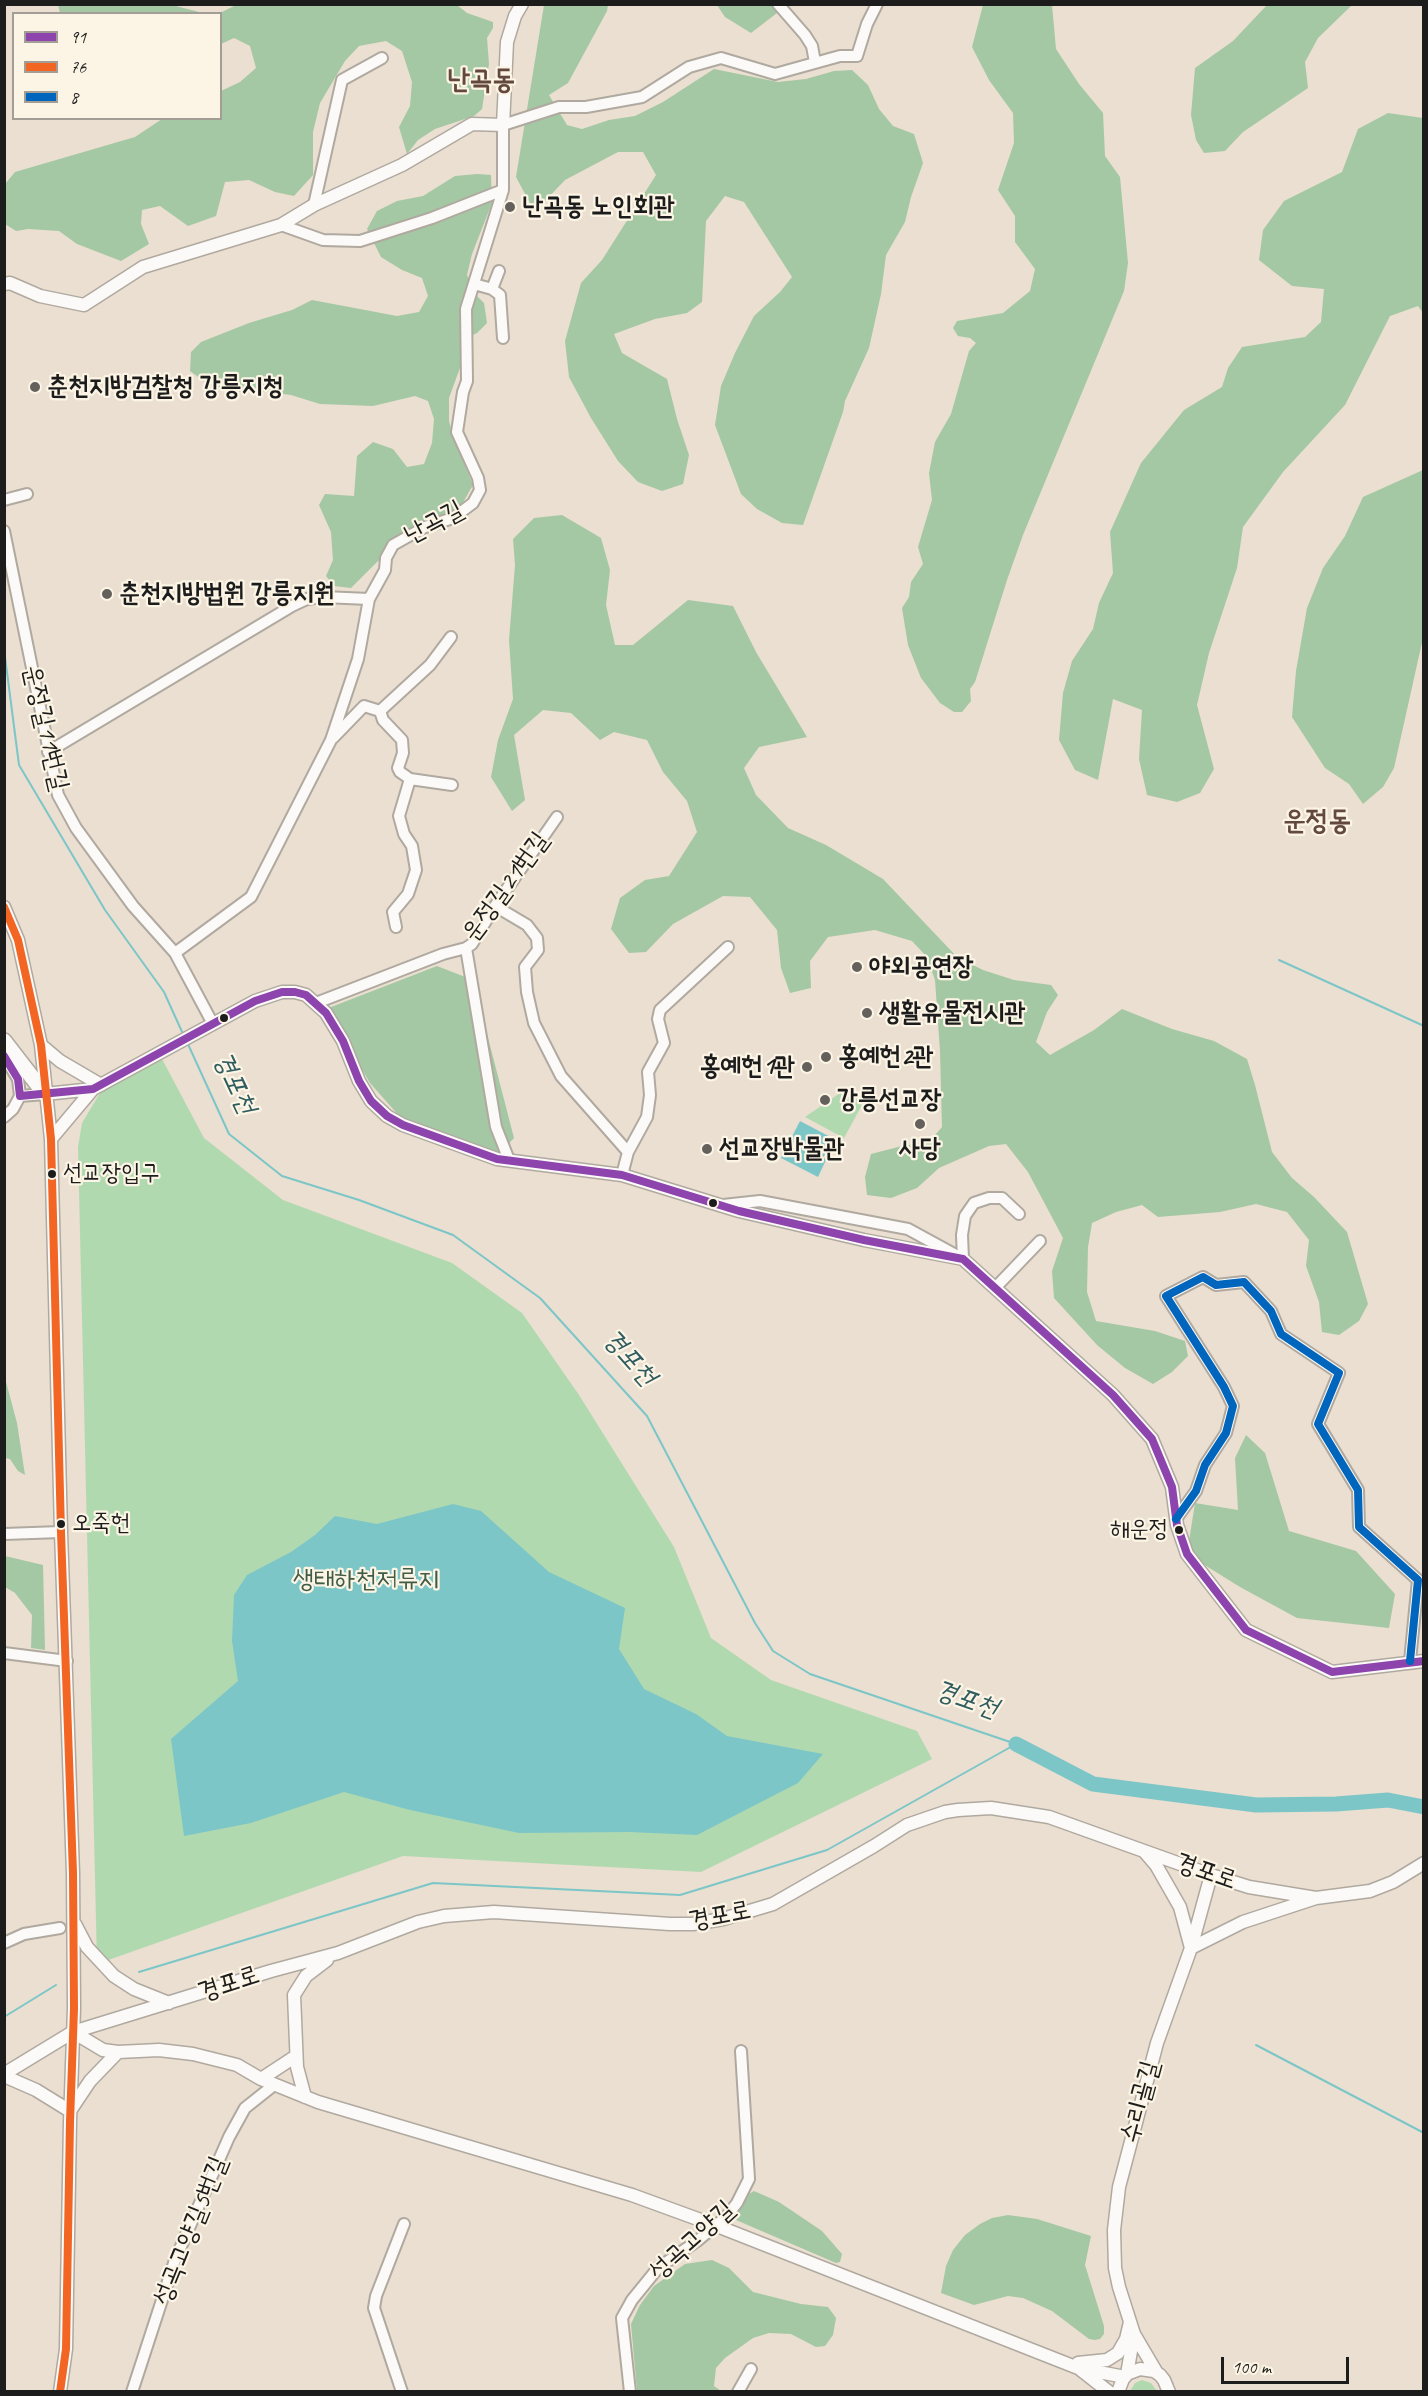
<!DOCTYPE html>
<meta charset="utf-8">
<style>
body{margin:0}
#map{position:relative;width:1428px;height:2396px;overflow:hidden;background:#eadfd0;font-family:Caveat,sans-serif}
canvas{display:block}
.frame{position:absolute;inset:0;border:6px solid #1c1c1c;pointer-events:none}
.legend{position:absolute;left:12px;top:12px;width:210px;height:108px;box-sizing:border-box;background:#fcf5e5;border:2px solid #a29e95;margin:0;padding:8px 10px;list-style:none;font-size:18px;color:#1c1c1c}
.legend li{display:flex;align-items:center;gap:12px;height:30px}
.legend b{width:30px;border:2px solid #a29e95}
.scale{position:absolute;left:1221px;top:2357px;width:128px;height:27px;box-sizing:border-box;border:3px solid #1c1c1c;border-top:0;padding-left:8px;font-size:18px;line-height:21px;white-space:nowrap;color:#1c1c1c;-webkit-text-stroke:4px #fcf5e5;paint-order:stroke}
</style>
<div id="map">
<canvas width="1428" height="2396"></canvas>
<div class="frame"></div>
<ul class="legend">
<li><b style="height:8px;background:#8e44ad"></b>91</li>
<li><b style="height:8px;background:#f26522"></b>76</li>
<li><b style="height:8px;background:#0065bd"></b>8</li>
</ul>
<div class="scale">100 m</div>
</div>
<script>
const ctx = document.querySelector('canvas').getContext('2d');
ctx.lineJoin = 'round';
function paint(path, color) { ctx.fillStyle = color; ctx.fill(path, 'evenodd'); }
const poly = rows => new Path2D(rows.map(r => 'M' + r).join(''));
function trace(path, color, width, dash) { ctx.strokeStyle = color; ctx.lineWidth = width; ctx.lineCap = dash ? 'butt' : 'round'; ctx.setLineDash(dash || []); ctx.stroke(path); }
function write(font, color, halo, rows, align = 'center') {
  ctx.font = font + ' Caveat,"Poor Story",sans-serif'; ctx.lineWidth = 4.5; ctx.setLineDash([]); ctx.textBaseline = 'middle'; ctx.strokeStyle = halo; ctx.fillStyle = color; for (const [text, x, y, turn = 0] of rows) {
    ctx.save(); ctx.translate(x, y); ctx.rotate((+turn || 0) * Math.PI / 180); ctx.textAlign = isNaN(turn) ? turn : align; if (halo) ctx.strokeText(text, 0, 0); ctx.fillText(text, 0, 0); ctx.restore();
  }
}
const green = poly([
 [162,1059,204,1138,283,1200,452,1263,522,1313,579,1395,674,1547,711,1638,771,1680,917,1731,932,1759,701,1872,403,1856,97,1964,78,1147,82,1123,100,1093],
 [846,1089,857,1093,862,1105,844,1138,805,1117],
 [1142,2380,1151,2383,1157,2391,1130,2391,1135,2383]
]);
const forest = poly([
 [238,4,457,5,467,13,493,22,493,28,487,38,489,64,482,109,474,116,435,129,418,140,407,154,399,127,410,106,412,82,402,51,386,41,359,46,345,61,320,103,313,132,313,175,294,196,275,192,249,180,225,182,216,216,188,226,160,206,142,210,141,224,149,244,121,261,77,244,59,231,28,229,16,231,5,224,5,184,15,172,135,137,162,119,220,118,221,91,240,82,256,68,250,46,234,38,221,44,220,13],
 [58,5,172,5,203,13,60,13],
 [544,5,608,5,607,11,568,83,549,95,567,125,582,129,609,120,635,116,663,102,714,69,778,82,806,79,834,71,852,70,868,85,879,109,893,126,914,134,923,163,911,197,905,222,886,255,881,294,869,348,845,401,843,412,803,525,782,523,757,509,741,494,715,425,721,386,735,353,754,316,780,292,792,277,744,202,725,196,706,221,702,302,687,313,655,319,614,334,622,353,667,379,677,419,689,455,683,484,662,491,638,482,618,461,591,418,569,377,565,341,581,283,602,260,656,175,643,152,618,152,565,180,543,203,531,205,516,177],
 [717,5,777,5,777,13,751,33,725,17],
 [983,5,1052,5,1056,49,1079,84,1103,113,1105,156,1120,177,1128,263,1124,291,1023,535,1007,580,975,682,970,689,971,701,962,712,954,712,940,703,921,678,908,645,902,608,909,597,911,582,923,564,918,547,932,500,929,473,935,442,951,414,969,351,976,343,970,338,958,336,953,328,957,321,1003,313,1030,291,1035,269,1015,242,1015,216,998,190,1014,143,1013,113,989,80,972,47],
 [1267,5,1352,5,1318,38,1305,62,1308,88,1243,132,1225,151,1204,153,1196,140,1191,115,1195,68,1233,41],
 [1388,113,1423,118,1423,313,1418,306,1390,316,1345,405,1283,472,1243,527,1237,568,1209,653,1197,705,1214,769,1200,793,1177,802,1147,795,1139,759,1142,710,1113,699,1098,780,1075,770,1059,740,1063,693,1072,661,1093,629,1099,603,1113,573,1110,532,1141,463,1184,410,1222,387,1228,368,1242,347,1305,337,1321,322,1324,289,1292,286,1259,260,1263,230,1284,201,1342,172,1358,129],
 [477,174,491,175,492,203,472,254,467,275,475,294,484,303,487,323,477,333,461,341,461,365,449,398,449,421,454,440,473,485,454,518,424,534,408,538,377,562,351,588,334,586,326,576,333,560,331,532,319,505,325,494,354,496,357,456,373,442,393,449,407,467,424,464,432,443,434,419,428,401,415,396,373,406,320,404,291,395,268,392,240,392,209,385,190,371,191,352,201,342,249,323,292,310,312,300,397,316,419,312,428,296,422,278,402,270,381,257,367,229,377,211,397,201,423,196,455,176],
 [1423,470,1423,638,1394,768,1383,787,1363,804,1349,784,1325,768,1292,717,1296,671,1307,608,1323,568,1345,536,1363,497],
 [562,515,601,538,610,570,606,605,615,645,633,645,688,600,733,606,756,652,807,737,759,747,744,768,756,795,788,828,826,845,883,879,957,957,983,970,1014,980,1051,985,1058,995,1047,1012,1036,1042,1050,1055,1094,1030,1122,1009,1172,1029,1214,1041,1247,1059,1255,1085,1272,1152,1292,1178,1314,1197,1347,1232,1368,1304,1359,1321,1339,1335,1322,1332,1319,1302,1306,1266,1309,1240,1287,1212,1256,1204,1220,1212,1158,1217,1142,1205,1116,1212,1092,1223,1088,1247,1087,1292,1096,1321,1155,1331,1185,1341,1188,1356,1172,1372,1153,1384,1125,1368,1097,1345,1054,1298,1052,1271,1063,1238,1028,1172,1006,1144,989,1146,939,1168,917,1188,891,1198,867,1195,865,1177,871,1154,902,1146,929,1142,942,1127,940,1051,935,980,927,957,912,941,875,930,828,937,810,961,811,988,790,993,781,968,777,930,750,897,723,896,673,924,646,952,629,953,611,929,620,898,645,880,669,876,697,832,687,801,663,772,647,740,614,732,600,740,571,713,543,710,514,735,525,800,512,811,491,777,498,740,513,699,509,640,515,565,513,539,534,518],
 [437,966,473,980,514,1138,499,1154,408,1126,370,1083,326,1009],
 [5,1378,17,1423,25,1475,18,1471,10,1459,5,1458],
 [1246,1435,1265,1453,1289,1531,1356,1551,1395,1594,1389,1628,1297,1618,1240,1587,1187,1554,1195,1503,1238,1510,1235,1458],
 [5,1556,43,1565,45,1650,31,1648,32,1615,15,1593,5,1587],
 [754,2191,779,2202,822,2231,842,2254,840,2262,836,2263,736,2220,736,2216,749,2194],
 [1008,2215,1037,2219,1091,2236,1085,2265,1104,2326,1104,2334,1100,2339,1095,2340,1089,2339,1052,2311,1023,2298,1008,2296,974,2305,941,2293,946,2266,953,2250,965,2235,980,2224,992,2218],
 [712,2260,729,2268,753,2292,801,2304,828,2307,836,2318,833,2335,825,2346,816,2347,791,2334,769,2333,753,2338,725,2358,716,2368,714,2386,721,2391,637,2391,631,2324,640,2305,654,2286,685,2264]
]);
const water = poly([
 [800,1121,836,1140,823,1157,826,1160,818,1177,781,1158],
 [453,1504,481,1511,549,1572,625,1608,619,1649,644,1689,696,1714,727,1736,823,1754,798,1783,697,1835,629,1832,519,1833,410,1810,344,1792,251,1823,184,1836,171,1739,238,1681,232,1641,234,1595,247,1575,291,1552,315,1535,335,1516,377,1524]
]);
const stream = poly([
 [4,649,19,765,105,910,164,992,183,1034],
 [1279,960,1424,1026],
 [187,1042,229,1134,282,1176,359,1200,453,1235,540,1298,647,1416,755,1623,773,1651,810,1674,1016,1744],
 [139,1972,433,1883,680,1895,827,1850,1016,1744],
 [4,2017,56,1985],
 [1256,2045,1424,2133]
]);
const river = poly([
 [1016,1744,1093,1784,1256,1805,1336,1804,1388,1800,1424,1807]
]);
const minor = poly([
 [778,4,805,35,812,46,815,62],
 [314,205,342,80,382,58],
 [281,225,323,240,360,241,432,218,503,190],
 [474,284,492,289,500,295,503,338],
 [492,289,499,271],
 [4,500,27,494],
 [4,531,58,795,76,828,133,906,175,953,213,1024],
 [380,711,383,720,402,740,403,753,398,768,400,772,410,779,452,785],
 [333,738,364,706,380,711,430,665,451,637],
 [48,752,292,606,307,599,323,597,369,599],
 [495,906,527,925,537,938,538,950,525,967,527,992,534,1023,561,1076,628,1152],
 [396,927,393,912,408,894,416,870,412,846,404,834,399,816,410,779],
 [466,948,496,1127,509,1160],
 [175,953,251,897,331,740,358,659,369,599,385,570,386,558,393,545,425,527,453,518,473,503,480,490,478,478,457,432,463,392,467,381,466,309,503,190,503,125,559,107,586,107,642,97,689,67,721,58,775,74,840,56,857,56,867,24,877,4],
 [316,1003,443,954,466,948,472,944,495,906,557,817],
 [4,1056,18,1079,20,1096,45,1094],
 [4,1117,13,1109,20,1096],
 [622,1175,628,1152,647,1117,650,1095,648,1072,664,1043,658,1019,660,1010,728,947],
 [723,1205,760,1201,908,1229,963,1259,962,1235,965,1216,974,1203,989,1198,1002,1198,1019,1214],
 [996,1287,1040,1241],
 [1176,1519,1196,1491,1205,1465,1226,1433,1233,1406,1224,1387,1166,1296,1203,1277,1216,1285,1244,1282,1271,1311,1281,1334,1339,1373,1318,1424,1358,1490,1359,1527,1418,1580,1410,1661],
 [4,1534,61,1532],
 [4,1653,67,1661],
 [4,1943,24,1934,60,1928],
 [132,2392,175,2260,229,2137,245,2108,274,2085],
 [402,2392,374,2308,376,2296,404,2224],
 [630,2392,622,2318,632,2300,658,2268,697,2241,726,2217,737,2203,749,2179,741,2051],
 [738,2392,751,2369]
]);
const tertiary = poly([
 [4,284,10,283,40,296,84,305,143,267,281,225,314,205,402,165,472,124,503,125,507,42,515,16,522,4],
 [4,907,18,940,41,1045,51,1139,61,1532,73,1873,74,2008,70,2122,66,2349,60,2392],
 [41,1045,60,1061,101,1085],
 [45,1094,93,1089,255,1001,282,992,295,992,306,995,326,1013,343,1041,359,1081,371,1101,387,1116,403,1125,497,1159,622,1175,739,1211,864,1240,963,1259,1113,1395,1152,1439,1172,1487,1177,1525,1187,1554,1246,1630,1332,1672,1424,1661],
 [51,1139,93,1089],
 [1144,1851,1156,1865,1180,1907,1191,1948,1243,1922,1316,1898],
 [75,1924,87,1947,114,1976,134,1989,169,2003],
 [73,2032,103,2050,118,2052,159,2050,193,2054,237,2065,261,2079,318,2102,632,2195,717,2226,1078,2368,1125,2377],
 [4,2074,73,2032,271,1971,338,1953,418,1922,444,1916,494,1912,670,1924,693,1924,723,1919,773,1904,874,1846,907,1825,945,1812,958,1810,991,1808,1049,1817,1211,1875,1249,1887,1316,1898,1370,1891,1393,1882,1424,1863],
 [4,2076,36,2090,70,2111,90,2081,118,2052],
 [261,2079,296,2056],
 [305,2097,297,2067,294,1995,306,1976,327,1960],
 [1078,2363,1107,2360,1118,2353,1126,2339,1130,2322],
 [1081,2370,1109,2392],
 [1157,2373,1134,2334,1119,2287,1115,2268,1114,2230,1119,2187,1157,2043,1191,1948,1211,1875],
 [1127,2374,1134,2334],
 [1118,2392,1123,2379,1127,2374,1140,2369,1154,2371,1160,2375,1164,2380,1169,2392]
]);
const primary = poly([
 [4,1041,45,1094]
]);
const bus1 = poly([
 [4,1056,18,1079,20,1096,93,1089,255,1001,282,992,295,992,306,995,326,1013,343,1041,359,1081,371,1101,387,1116,403,1125,497,1159,622,1175,739,1211,864,1240,963,1259,1113,1395,1152,1439,1172,1487,1177,1525,1187,1554,1246,1630,1332,1672,1424,1661]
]);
const bus2 = poly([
 [4,907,18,940,41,1045,51,1139,61,1532,73,1873,74,2008,70,2122,66,2349,60,2392]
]);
const bus3 = poly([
 [1176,1519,1196,1491,1205,1465,1226,1433,1233,1406,1224,1387,1166,1296,1203,1277,1216,1285,1244,1282,1271,1311,1281,1334,1339,1373,1318,1424,1358,1490,1359,1527,1418,1580,1410,1661]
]);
const markers = [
 [510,207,6,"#64605b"],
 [35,387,6,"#64605b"],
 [107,594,6,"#64605b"],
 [857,967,6,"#64605b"],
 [867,1013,6,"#64605b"],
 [224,1018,5,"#1c1c1c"],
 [826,1057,6,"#64605b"],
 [807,1067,6,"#64605b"],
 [825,1100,6,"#64605b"],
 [920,1124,6,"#64605b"],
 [707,1149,6,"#64605b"],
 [52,1174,5,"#1c1c1c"],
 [713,1203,5,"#1c1c1c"],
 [61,1524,5,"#1c1c1c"],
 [1179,1530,5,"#1c1c1c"]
];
const busNames = [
 ["선교장입구",63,1174],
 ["오죽헌",72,1524],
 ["해운정",1168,1530,"right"]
];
const poiNames = [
 ["난곡동 노인회관",522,207],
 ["춘천지방검찰청 강릉지청",47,387],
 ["춘천지방법원 강릉지원",119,594],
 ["야외공연장",869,967],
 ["생활유물전시관",879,1013],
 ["홍예헌2관",838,1057],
 ["홍예헌1관",795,1067,"right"],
 ["강릉선교장",837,1100],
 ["선교장박물관",719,1149],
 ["사당",920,1149,"center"]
];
const streetNames = [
 ["난곡길",434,523,-28],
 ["운정길11번길",45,728,77],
 ["운정길21번길",506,887,-54],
 ["경포로",1206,1872,19],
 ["경포로",720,1916,-11],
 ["경포로",229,1984,-18],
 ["수리골길",1141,2102,-75],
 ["성곡고양길5번길",191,2231,-68],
 ["성곡고양길",692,2241,-42]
];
const parkNames = [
 ["생태하천저류지",366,1580]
];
const waterNames = [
 ["경포천",234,1083,65],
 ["경포천",629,1358,48],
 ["경포천",966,1700,19]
];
const quarterNames = [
 ["난곡동",481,81],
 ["운정동",1317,822]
];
paint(green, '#b1d9b0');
paint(forest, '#a4c8a3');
paint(water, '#7cc6c8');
trace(stream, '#7cc6c8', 2);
trace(river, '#7cc6c8', 15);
trace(minor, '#b0a9a0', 14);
trace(tertiary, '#b0a9a0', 15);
trace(primary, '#b0a9a0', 18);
trace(minor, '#fcfaf8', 10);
trace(tertiary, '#fcfaf8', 12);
trace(primary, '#fcfaf8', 15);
trace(bus1, '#8e44ad', 8);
trace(bus2, '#f26522', 8);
trace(bus3, '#0065bd', 8);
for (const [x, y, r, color] of markers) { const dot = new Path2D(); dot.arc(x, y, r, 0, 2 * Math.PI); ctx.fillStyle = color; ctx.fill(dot); trace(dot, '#fcf5e5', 2); }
write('24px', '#1c1c1c', '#fcf5e5', busNames, 'left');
write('bold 26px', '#1c1c1c', '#fcf5e5', poiNames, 'left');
write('26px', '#1c1c1c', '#fcf5e5', streetNames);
write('26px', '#405c46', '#fcf5e5', parkNames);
write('italic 27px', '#305c60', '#fcf5e5', waterNames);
write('bold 28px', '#63493d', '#fcf5e5', quarterNames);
</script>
